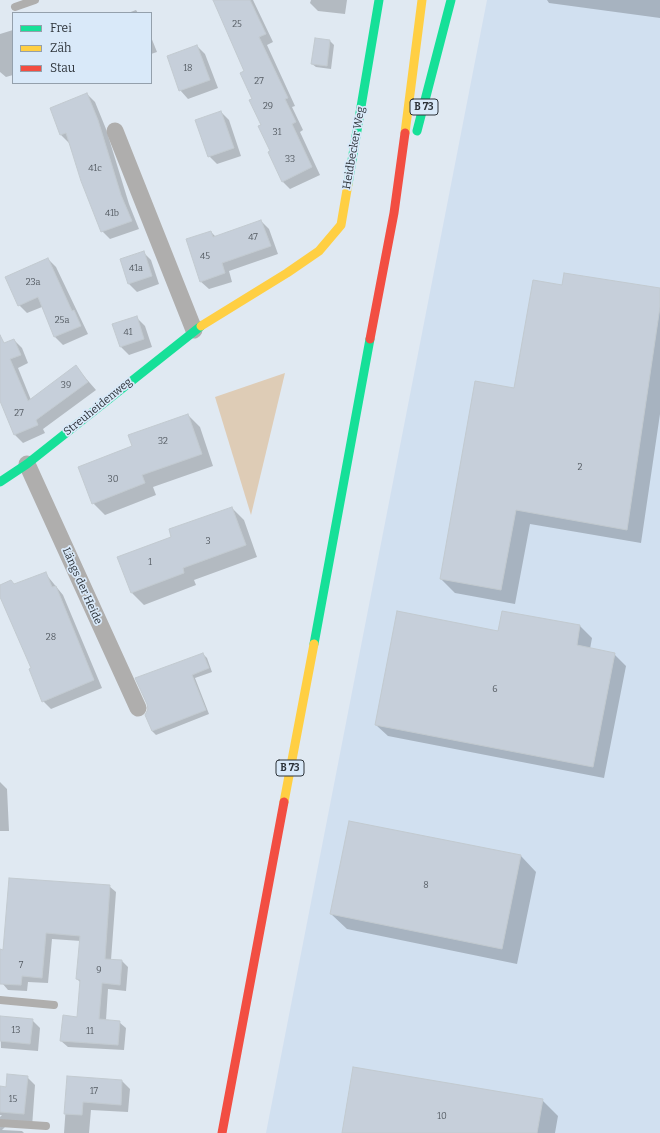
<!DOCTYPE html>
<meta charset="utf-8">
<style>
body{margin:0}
#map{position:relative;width:660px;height:1133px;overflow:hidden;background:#e0e9f2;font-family:Bitter,serif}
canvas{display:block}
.legend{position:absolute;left:12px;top:12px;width:140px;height:72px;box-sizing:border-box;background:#d9e9f9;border:1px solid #94a0ac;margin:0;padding:5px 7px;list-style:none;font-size:12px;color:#2c3238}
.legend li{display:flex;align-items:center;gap:8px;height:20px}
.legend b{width:20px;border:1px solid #94a0ac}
</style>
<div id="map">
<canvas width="660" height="1133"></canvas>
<ul class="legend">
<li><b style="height:5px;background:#16e098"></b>Frei</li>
<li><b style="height:5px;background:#ffcf43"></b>Zäh</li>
<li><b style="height:5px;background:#f24e42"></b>Stau</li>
</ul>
</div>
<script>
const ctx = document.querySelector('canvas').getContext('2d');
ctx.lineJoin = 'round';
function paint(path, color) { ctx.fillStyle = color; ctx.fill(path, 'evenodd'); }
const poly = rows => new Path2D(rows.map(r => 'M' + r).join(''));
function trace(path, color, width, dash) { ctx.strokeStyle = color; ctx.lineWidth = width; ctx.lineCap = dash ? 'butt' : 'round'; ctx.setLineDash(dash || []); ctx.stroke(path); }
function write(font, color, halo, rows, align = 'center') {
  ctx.font = font + ' Bitter,serif'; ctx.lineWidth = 3.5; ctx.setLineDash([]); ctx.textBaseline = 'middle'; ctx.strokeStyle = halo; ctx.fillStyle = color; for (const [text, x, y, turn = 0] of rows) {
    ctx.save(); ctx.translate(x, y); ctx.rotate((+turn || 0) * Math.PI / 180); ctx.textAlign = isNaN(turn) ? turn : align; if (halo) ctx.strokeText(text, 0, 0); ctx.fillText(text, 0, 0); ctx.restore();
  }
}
const built = poly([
 [487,0,660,0,660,1133,266,1133]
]);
const green = poly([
 [285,373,251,515,215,397]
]);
const shadow = poly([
 [214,0,253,0,273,42,267,45,295,106,292,107,303,130,300,132,320,175,290,189,282,181,253,99,246,71],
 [311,0,347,0,345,14,318,11,310,3],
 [547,0,660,0,660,18,549,3],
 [136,10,138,13,128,13],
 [13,30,13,75,6,77,0,72,0,34],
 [151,37,157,52,151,54],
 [315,39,330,41,334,45,331,69,316,67,312,64],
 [197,46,205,54,218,88,188,99,180,90],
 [87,94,95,102,106,129,129,204,139,229,110,239,102,231,69,143,61,135,51,109],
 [221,112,229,120,241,156,217,164,209,156],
 [261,221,269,229,278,254,229,271,232,282,209,289,200,281,211,232,216,237],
 [143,252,151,260,159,284,137,292,129,284],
 [48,259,56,267,88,334,63,345,55,337,42,307,27,313,19,305],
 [563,286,660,289,660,414,641,543,530,524,515,604,455,593,441,579,515,389],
 [137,318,145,326,152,347,129,355,121,347,114,325],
 [0,335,4,344,14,340,22,348,28,363,18,368,31,400,76,367,96,390,43,429,45,433,23,443,15,435,0,398],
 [188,415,200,427,213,466,153,487,156,495,105,515,93,503,133,447],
 [232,508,244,520,257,557,194,580,196,585,144,605,132,593,118,557,172,537],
 [45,573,63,595,102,688,51,709,43,701,32,668,0,594,0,586,15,585],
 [580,626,592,638,590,649,614,654,626,666,604,778,388,736,376,725,499,632],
 [203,654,207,658,212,672,195,678,209,714,156,735,152,731,147,717,148,704],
 [0,782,7,789,9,831,0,831],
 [521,856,536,872,517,964,347,929,331,914],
 [109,886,116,892,111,960,122,961,128,967,126,991,108,989,106,1020,119,1022,126,1028,124,1050,68,1047,61,1041,78,1018,81,983,77,979,81,941,52,939,48,983,28,982,27,991,8,990,2,983,0,956,4,951],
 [0,1017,32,1020,40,1028,38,1051,1,1048],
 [27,1077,35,1085,32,1127,6,1126,2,1130,22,1131,24,1133,0,1133,0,1117,2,1115,0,1115,0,1087,6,1088],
 [68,1077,122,1081,130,1089,128,1112,91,1110,89,1133,64,1133],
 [542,1100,558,1116,555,1133,343,1133]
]);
const building = poly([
 [213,0,250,0,266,34,259,37,288,98,285,99,296,122,292,124,312,167,282,182,268,152,270,151,258,126,261,125,249,100,252,99,240,73,244,71,213,0],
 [315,38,330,40,327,66,311,64,315,38],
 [197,45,210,80,179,91,167,56,197,45],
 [87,93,98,120,121,195,132,221,101,232,81,181,66,133,60,135,50,108,87,93],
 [221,111,234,148,208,157,195,120,221,111],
 [261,220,271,246,222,263,225,273,200,282,186,239,211,231,213,237,261,220],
 [144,251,152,276,128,284,120,259,144,251],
 [48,258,72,311,74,310,81,326,54,337,38,297,18,306,5,277,48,258],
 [564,273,660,288,660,307,627,530,516,510,501,590,440,579,475,381,514,388,533,280,562,285,564,273],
 [137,316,144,339,120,347,112,324,137,316],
 [0,335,4,343,14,339,21,355,10,359,28,401,76,365,88,382,36,420,38,425,14,435,0,401,0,335],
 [188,414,202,454,142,475,145,483,92,504,78,467,132,446,128,435,188,414],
 [232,507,246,545,183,568,184,573,131,593,117,557,171,537,169,529,232,507],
 [46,572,52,587,56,586,94,680,42,702,29,669,31,668,0,597,0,585,11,580,14,584,46,572],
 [397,611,498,631,502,611,580,625,577,645,615,653,593,767,375,725,397,611],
 [203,653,209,668,192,675,206,710,152,731,145,715,148,709,147,704,135,678,203,653],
 [349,821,521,855,502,949,330,914,349,821],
 [9,878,110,885,105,959,122,960,120,985,102,983,99,1019,120,1021,118,1045,60,1041,63,1015,77,1017,80,980,76,979,80,936,46,933,42,978,22,976,21,985,0,984,0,949,3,950,9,878],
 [0,1016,33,1019,30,1044,0,1041,0,1016],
 [353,1067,543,1099,537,1133,342,1133,353,1067],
 [7,1074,28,1076,24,1114,0,1112,0,1086,6,1087,7,1074],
 [67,1076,122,1080,121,1105,83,1102,82,1115,64,1114,67,1076]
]);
const lane = poly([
 [15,7,35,0],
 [0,1000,54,1005],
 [0,1123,46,1126]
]);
const street = poly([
 [115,131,194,330],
 [27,464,138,708]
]);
const fast = poly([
 [417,131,451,0],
 [348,184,379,0],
 [0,482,27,464,201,326],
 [314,644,370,339]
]);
const slow = poly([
 [405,133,422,0],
 [201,326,287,273,319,251,341,225,348,184],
 [284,802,314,644]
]);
const jam = poly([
 [370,339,394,213,405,133],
 [222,1133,284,802]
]);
const numberNames = [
 ["25",237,24],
 ["18",188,68],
 ["27",259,81],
 ["29",268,106],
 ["31",277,132],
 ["33",290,159],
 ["41c",95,168],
 ["41b",112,213],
 ["47",253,237],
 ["45",205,256],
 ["41a",136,268],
 ["23a",33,282],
 ["25a",62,320],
 ["41",128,332],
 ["39",66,385],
 ["27",19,413],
 ["32",163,441],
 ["2",580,467],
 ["30",113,479],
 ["3",208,541],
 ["1",150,562],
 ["28",51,637],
 ["6",495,689],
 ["8",426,885],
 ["7",21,965],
 ["9",99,970],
 ["13",16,1030],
 ["11",90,1031],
 ["17",94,1091],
 ["15",13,1099],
 ["10",442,1116]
];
const shields = [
 [424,107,28],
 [290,768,28]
];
const shieldNames = [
 ["B 73",424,107],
 ["B 73",290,768]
];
const streetNames = [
 ["Heidbecker Weg",354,148,-80],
 ["Streuheidenweg",98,407,-39],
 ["Längs der Heide",82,586,66]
];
paint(built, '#d1e0f0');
paint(green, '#deccb6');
paint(shadow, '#0003');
paint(building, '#c6cfda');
trace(building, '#c2cad0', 1);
trace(lane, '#afaead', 8);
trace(street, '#afaead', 17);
trace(fast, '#16e098', 9);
trace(slow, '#ffcf43', 9);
trace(jam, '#f24e42', 9);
write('9px', '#565d64', null, numberNames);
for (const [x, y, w] of shields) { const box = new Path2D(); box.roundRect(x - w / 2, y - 8, w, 16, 3); ctx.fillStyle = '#d9e9f9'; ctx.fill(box); trace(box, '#2c3238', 1); }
write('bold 10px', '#2c3238', null, shieldNames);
write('11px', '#2c3238', '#d9e9f9', streetNames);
</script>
